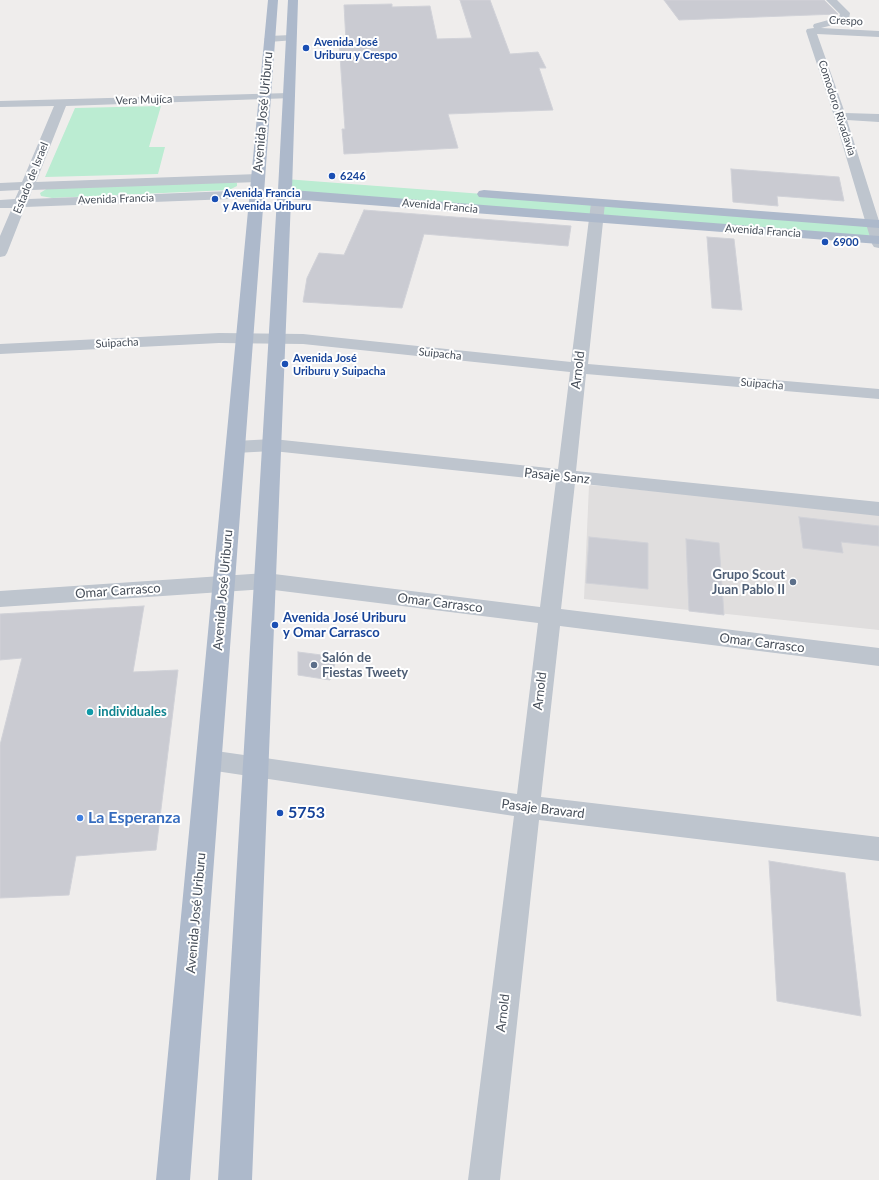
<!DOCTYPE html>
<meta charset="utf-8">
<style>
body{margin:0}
canvas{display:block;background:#efedec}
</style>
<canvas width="879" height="1180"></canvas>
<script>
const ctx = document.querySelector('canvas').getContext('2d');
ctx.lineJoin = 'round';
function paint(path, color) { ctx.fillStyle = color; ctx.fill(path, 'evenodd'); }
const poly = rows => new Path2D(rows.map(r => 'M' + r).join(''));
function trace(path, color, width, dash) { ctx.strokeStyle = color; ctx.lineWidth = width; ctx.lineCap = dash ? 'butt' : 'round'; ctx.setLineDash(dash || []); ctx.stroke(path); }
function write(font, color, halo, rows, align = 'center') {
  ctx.font = font + ' Lato,sans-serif'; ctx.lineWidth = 4; ctx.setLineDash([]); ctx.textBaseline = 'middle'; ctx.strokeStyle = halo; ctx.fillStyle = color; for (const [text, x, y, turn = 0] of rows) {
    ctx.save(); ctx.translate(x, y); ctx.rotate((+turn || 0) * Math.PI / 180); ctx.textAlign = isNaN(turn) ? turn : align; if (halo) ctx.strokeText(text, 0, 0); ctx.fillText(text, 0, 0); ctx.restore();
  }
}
const education = poly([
 [589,485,879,512,879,630,584,599]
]);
const green = poly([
 [161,106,149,147,165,147,158,174,45,177,75,108],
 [285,179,879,224,879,240,285,194],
 [234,182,237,183,237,186,229,190,52,198,41,196,40,193,48,188]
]);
const building = poly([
 [460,0,490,0,510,54,538,52,546,68,539,68,553,110,448,114,458,148,344,154,342,129,345,129,339,42,346,42,344,5,392,4,392,7,430,6,437,39,472,38,460,0],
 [664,0,824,0,838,14,679,20,664,0],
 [731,169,839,177,844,201,777,196,778,206,733,202,731,169],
 [364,210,571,226,568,246,424,234,402,308,303,302,307,278,319,253,344,255,364,210],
 [707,237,734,239,742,310,712,308,707,237],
 [799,517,879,526,879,546,841,542,843,553,803,548,799,517],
 [589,537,648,543,648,589,586,583,589,537],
 [686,539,719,543,724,615,689,611,686,539],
 [144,606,133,672,178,670,156,850,76,856,69,895,0,898,0,745,22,658,0,660,0,614,144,606],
 [298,652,337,657,330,680,298,675,298,652],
 [769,861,845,873,861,1016,777,1001,769,861]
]);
const minor = poly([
 [826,0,837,0,850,13,849,19,848,21,821,28,879,31,879,37,817,34,845,113,879,114,879,122,847,120,879,221,879,248,874,247,872,244,834,116,806,31,807,29,814,28,813,26,814,24,839,17,840,14,826,0],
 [291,35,296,38,295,40,269,42,264,39,269,36,291,35],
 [289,93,293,94,295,96,293,98,66,106,36,182,258,174,263,175,265,178,263,181,258,182,32,190,29,199,256,190,261,191,263,194,261,197,256,198,25,207,7,253,5,256,0,257,0,236,12,208,0,208,0,200,15,199,19,190,0,191,0,183,22,182,54,106,0,107,0,101,289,93],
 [598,199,603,200,605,203,588,364,879,389,879,399,586,374,576,471,879,502,879,516,575,483,561,609,879,648,879,666,560,626,541,797,879,837,879,861,539,820,500,1180,468,1180,514,816,209,770,200,767,197,760,200,753,209,750,517,794,538,623,266,589,0,607,0,591,266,573,540,607,556,481,273,451,235,453,229,451,226,447,229,443,235,441,273,439,558,469,570,372,303,344,219,343,0,354,0,344,219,333,303,334,571,362,591,203,593,200,598,199]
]);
const major = poly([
 [268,0,278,0,264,193,270,190,278,190,288,0,298,0,292,190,879,236,879,244,291,199,252,1180,218,1180,277,198,265,197,264,195,190,1180,156,1180,268,0],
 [484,190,879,220,879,228,479,197,477,194,479,191,484,190]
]);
const markers = [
 [306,48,4,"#1a4fb4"],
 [332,176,4,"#1a4fb4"],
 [215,199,4,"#1a4fb4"],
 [825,242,4,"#1a4fb4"],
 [285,364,4,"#1a4fb4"],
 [793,582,4,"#5c6f8a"],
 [275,625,4,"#1a4fb4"],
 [314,665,4,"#5c6f8a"],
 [90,712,4,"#0f9aa8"],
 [280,813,4,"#1a4fb4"],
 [80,818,4,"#3f7fe0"]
];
const farStreetnames = [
 ["Crespo",846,21,3],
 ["Vera Mujíca",144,100,-2],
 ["Comodoro Rivadavia",837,108,72],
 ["Estado de Israel",31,178,-68],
 ["Avenida Francia",116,199,-2],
 ["Avenida Francia",440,206,5],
 ["Avenida Francia",763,231,4],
 ["Suipacha",117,343,-3],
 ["Suipacha",440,354,6],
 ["Suipacha",762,384,5]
];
const farTransitnames = [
 ["Avenida José",314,42],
 ["Uriburu y Crespo",314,55],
 ["6246",340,176],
 ["Avenida Francia",223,193],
 ["y Avenida Uriburu",223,206],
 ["6900",833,242],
 ["Avenida José",293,358],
 ["Uriburu y Suipacha",293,371]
];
const streetNames = [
 ["Avenida José Uriburu",263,112,-85],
 ["Arnold",578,370,-83],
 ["Pasaje Sanz",557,476,6],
 ["Avenida José Uriburu",223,590,-85],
 ["Omar Carrasco",118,591,-4],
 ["Omar Carrasco",440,603,7],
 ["Omar Carrasco",762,643,7],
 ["Arnold",540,691,-83],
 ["Pasaje Bravard",543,809,7],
 ["Avenida José Uriburu",196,913,-85],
 ["Arnold",503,1013,-83]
];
const serviceNames = [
 ["Grupo Scout",785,575],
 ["Juan Pablo II",785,590],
 ["Salón de",322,658,"left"],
 ["Fiestas Tweety",322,673,"left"]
];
const transitNames = [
 ["Avenida José Uriburu",283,618],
 ["y Omar Carrasco",283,633]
];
const cultureNames = [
 ["individuales",98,712]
];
const nearTransitnames = [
 ["5753",288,813]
];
const nearShopnames = [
 ["La Esperanza",88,818]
];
paint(education, '#e0dede');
paint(green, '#bbecd2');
paint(building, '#cacbd2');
trace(building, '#d1d2d8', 1);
paint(minor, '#bec5ce');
paint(major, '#adb9cb');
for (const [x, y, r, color] of markers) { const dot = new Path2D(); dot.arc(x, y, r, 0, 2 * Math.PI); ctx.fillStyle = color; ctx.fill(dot); trace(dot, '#fff', 1.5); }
write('11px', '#464e59', '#fff', farStreetnames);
write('bold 11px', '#164399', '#fff', farTransitnames, 'left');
write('13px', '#464e59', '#fff', streetNames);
write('bold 13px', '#4e5e75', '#fff', serviceNames, 'right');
write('bold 13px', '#164399', '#fff', transitNames, 'left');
write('bold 13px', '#0d838f', '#fff', cultureNames, 'left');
write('bold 16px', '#164399', '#fff', nearTransitnames, 'left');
write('bold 16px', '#366cbe', '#fff', nearShopnames, 'left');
</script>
